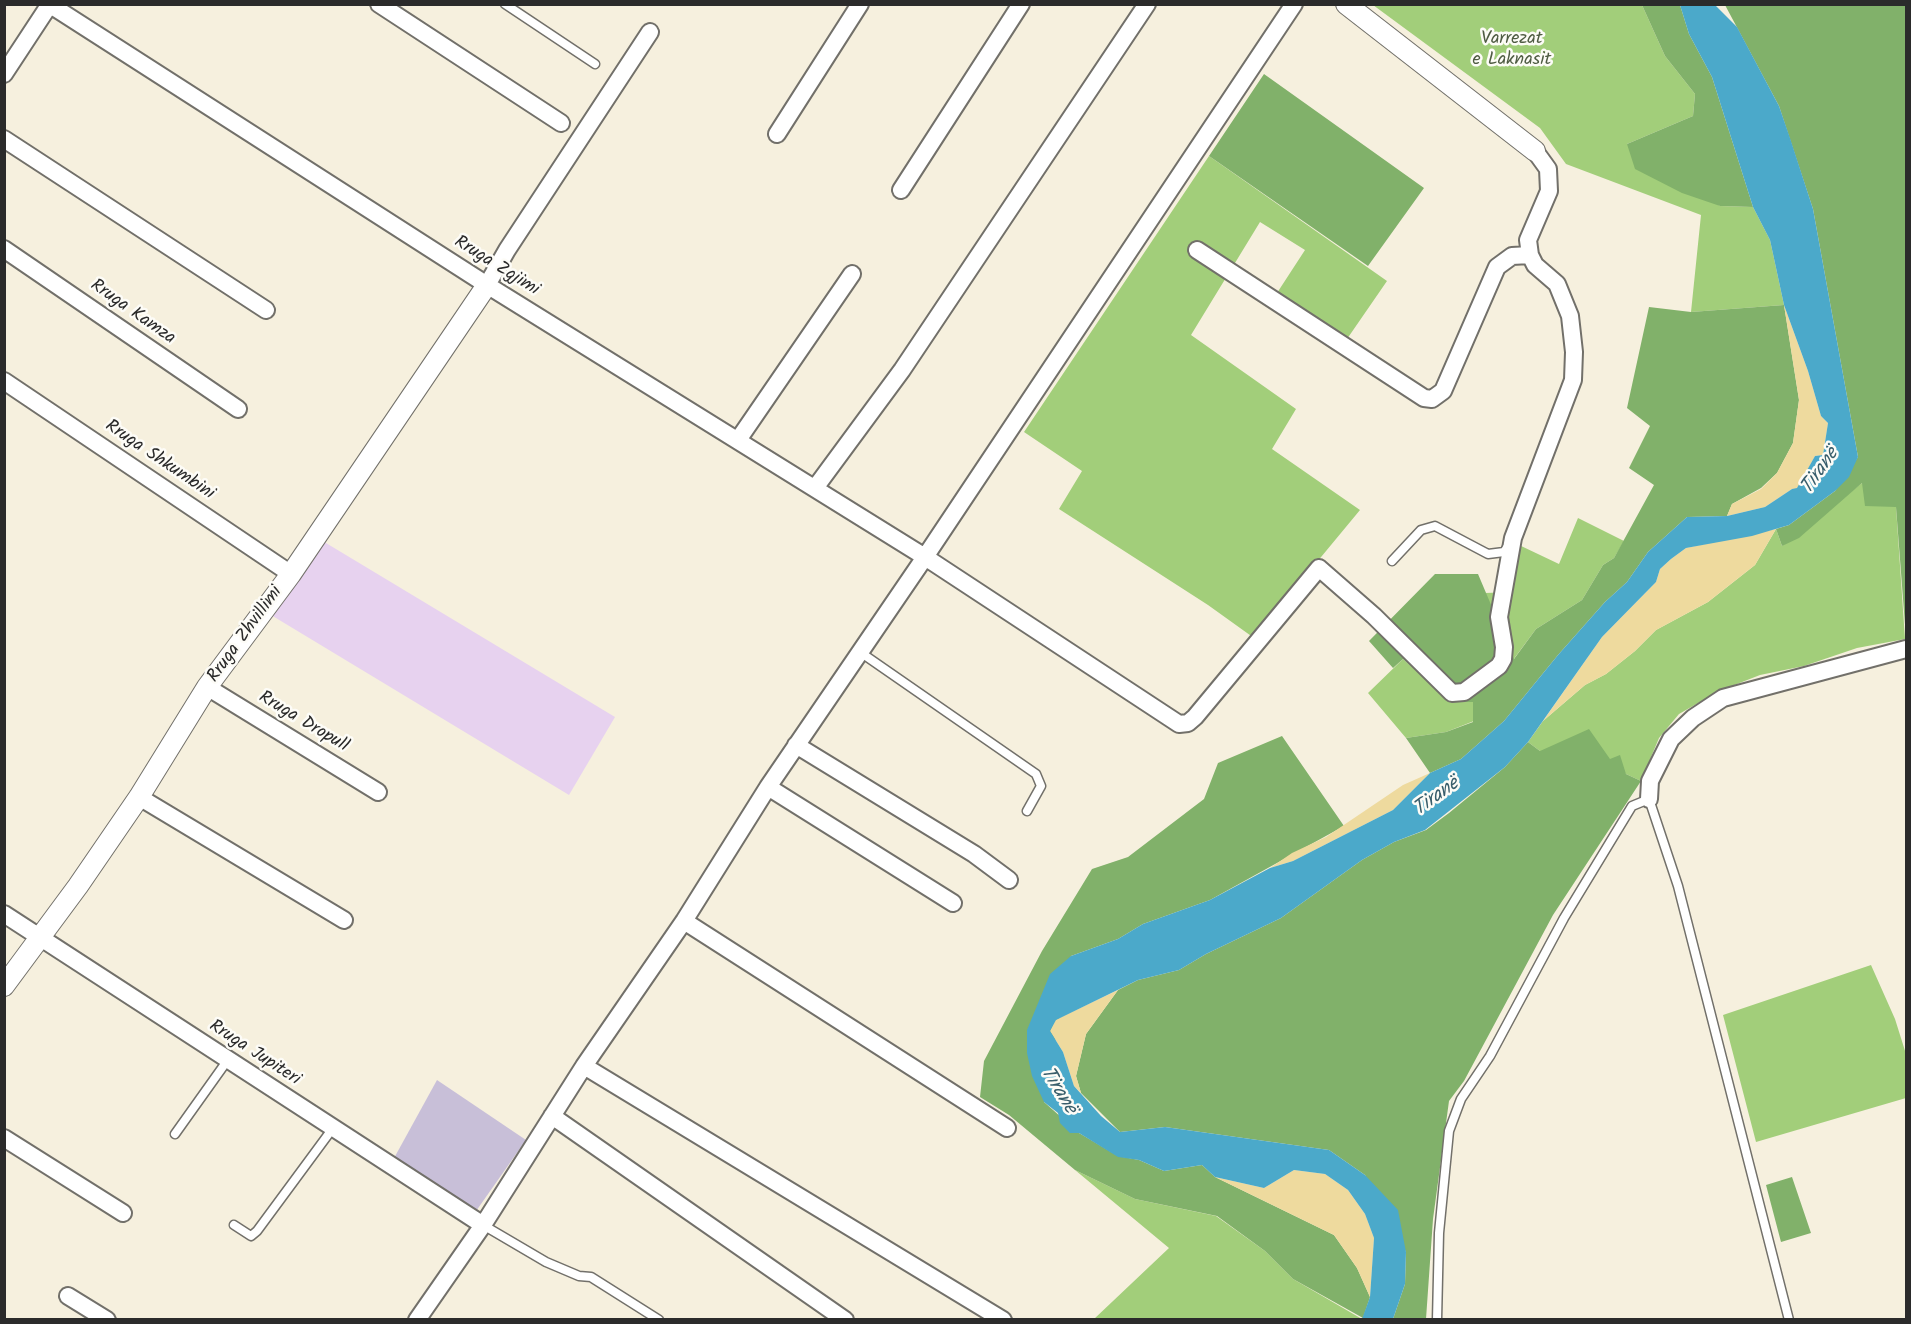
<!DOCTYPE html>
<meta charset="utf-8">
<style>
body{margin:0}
#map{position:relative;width:1911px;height:1324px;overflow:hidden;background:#f6f0de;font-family:Kalam,sans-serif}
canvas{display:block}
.frame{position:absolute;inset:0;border:6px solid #2b2b2b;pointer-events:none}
</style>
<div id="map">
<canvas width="1911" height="1324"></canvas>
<div class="frame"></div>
</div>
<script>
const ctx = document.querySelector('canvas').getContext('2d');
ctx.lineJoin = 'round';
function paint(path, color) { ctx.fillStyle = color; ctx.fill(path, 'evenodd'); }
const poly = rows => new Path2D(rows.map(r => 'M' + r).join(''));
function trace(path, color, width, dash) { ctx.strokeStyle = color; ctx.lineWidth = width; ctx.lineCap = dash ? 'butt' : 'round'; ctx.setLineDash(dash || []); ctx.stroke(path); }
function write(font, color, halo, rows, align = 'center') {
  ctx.font = font + ' Kalam,sans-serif'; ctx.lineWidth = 5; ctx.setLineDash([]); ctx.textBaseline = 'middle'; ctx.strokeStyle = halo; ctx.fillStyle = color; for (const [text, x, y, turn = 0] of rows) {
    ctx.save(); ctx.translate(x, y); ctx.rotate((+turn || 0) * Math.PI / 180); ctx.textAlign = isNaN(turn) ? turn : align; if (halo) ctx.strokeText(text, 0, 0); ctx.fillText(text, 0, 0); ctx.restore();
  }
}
const built = poly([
 [321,540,615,717,569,795,271,615]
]);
const industrial = poly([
 [437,1080,526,1140,474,1214,393,1160]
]);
const green = poly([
 [1373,5,1642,5,1665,56,1695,94,1693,116,1627,144,1720,206,1753,207,1770,240,1784,305,1691,312,1701,215,1566,164,1540,128],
 [1209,156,1387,281,1347,339,1277,293,1305,250,1260,222,1191,335,1296,409,1272,449,1360,510,1254,638,1208,605,1059,509,1082,471,1024,432],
 [1862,483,1896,507,1905,639,1857,648,1804,666,1760,675,1719,691,1679,714,1659,738,1641,781,1626,774,1610,759,1540,751,1528,742,1543,721,1585,685,1606,674,1635,651,1656,630,1708,602,1755,565,1776,529,1782,546],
 [1578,518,1624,541,1614,558,1603,565,1582,600,1536,629,1513,660,1485,593,1513,592,1519,545,1559,564],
 [1403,659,1443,695,1457,702,1473,702,1474,721,1446,732,1406,738,1368,693],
 [1871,965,1895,1019,1906,1054,1906,1098,1756,1142,1723,1015],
 [1075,1170,1135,1199,1216,1216,1265,1251,1293,1279,1362,1319,1094,1319,1169,1248]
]);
const forest = poly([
 [1642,5,1680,5,1689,34,1712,77,1753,207,1720,206,1682,193,1635,169,1627,144,1693,116,1695,94,1665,56],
 [1725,5,1906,5,1906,638,1896,507,1865,506,1862,483,1799,538,1782,546,1776,529,1789,525,1835,491,1858,457,1813,209,1779,106],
 [1264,74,1424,188,1368,266,1209,156],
 [1784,305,1799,400,1793,443,1777,473,1761,488,1732,504,1727,516,1687,517,1648,552,1627,582,1605,602,1558,655,1504,721,1461,759,1430,773,1406,738,1446,732,1473,722,1473,702,1457,702,1443,695,1403,659,1393,668,1369,641,1435,574,1478,574,1514,659,1536,629,1582,600,1603,565,1614,558,1654,485,1629,468,1650,426,1627,408,1649,307,1691,312],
 [1589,729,1610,759,1620,755,1626,774,1641,781,1553,915,1464,1081,1449,1101,1433,1219,1426,1319,1393,1319,1405,1284,1406,1252,1365,1175,1329,1150,1165,1127,1120,1132,1081,1093,1076,1076,1086,1034,1118,990,1138,980,1179,970,1206,954,1281,918,1362,860,1394,842,1426,830,1449,813,1505,767,1528,742,1540,751],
 [1282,736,1344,826,1210,900,1143,924,1118,939,1071,956,1044,1102,1079,1133,1118,1156,1139,1160,1164,1171,1202,1165,1215,1177,1334,1235,1357,1268,1370,1297,1363,1318,1293,1279,1265,1251,1217,1216,1135,1199,1075,1170,1009,1115,980,1097,984,1061,1042,951,1092,869,1128,857,1204,799,1218,763],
 [1792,1177,1811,1233,1781,1242,1766,1185]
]);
const sand = poly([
 [1784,305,1808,371,1821,416,1828,423,1823,455,1815,456,1797,489,1792,489,1765,507,1727,516,1732,504,1761,489,1777,473,1793,443,1799,400],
 [1776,529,1755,565,1708,602,1656,630,1635,651,1606,674,1585,685,1543,721,1602,637,1656,582,1660,569,1671,559,1686,548],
 [1430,773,1393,810,1293,861,1270,868,1292,853,1326,837,1403,785],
 [1118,990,1086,1034,1076,1076,1081,1093,1074,1086,1063,1052,1050,1031,1055,1020],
 [1294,1170,1325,1174,1348,1190,1365,1214,1374,1238,1370,1297,1357,1268,1334,1235,1215,1177,1264,1188]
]);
const water = poly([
 [1680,5,1715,5,1737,27,1779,106,1790,138,1813,209,1858,457,1849,477,1835,491,1789,525,1752,536,1686,548,1671,559,1660,569,1656,582,1602,637,1528,742,1505,767,1425,830,1394,842,1362,860,1281,918,1206,954,1179,970,1138,980,1056,1020,1050,1031,1063,1052,1074,1086,1101,1116,1120,1132,1165,1127,1329,1150,1365,1175,1398,1210,1406,1252,1405,1284,1393,1319,1362,1319,1370,1297,1374,1238,1365,1214,1348,1190,1325,1174,1294,1170,1264,1188,1215,1177,1202,1165,1164,1171,1139,1160,1118,1157,1079,1133,1070,1133,1060,1123,1058,1113,1044,1102,1032,1076,1027,1053,1027,1030,1050,974,1071,956,1118,939,1143,924,1210,900,1270,868,1293,861,1393,810,1430,773,1461,759,1504,721,1558,655,1605,602,1627,582,1648,552,1687,517,1727,516,1765,507,1792,489,1797,488,1815,456,1823,455,1828,423,1821,416,1808,371,1784,305,1770,240,1753,207,1712,77,1689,34]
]);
const service = poly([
 [505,4,595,64],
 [1392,561,1421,530,1435,526,1488,554,1504,552,1508,546],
 [860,652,1036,774,1041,786,1027,811],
 [175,1134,227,1061],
 [234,1225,251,1236,257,1231,333,1128],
 [483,1225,546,1262,579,1276,591,1277,659,1320],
 [1437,1320,1439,1233,1449,1131,1461,1099,1490,1056,1564,918,1632,806,1649,799,1678,886,1789,1320]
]);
const minor = poly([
 [49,4,487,285,925,557,1179,724,1188,723,1195,717,1319,568,1374,616,1452,693,1464,692,1499,666,1503,659,1504,647,1499,617,1513,538,1573,380,1574,352,1570,316,1557,284,1535,265,1530,255,1528,240,1549,191,1548,169,1535,151],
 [379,4,561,123],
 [4,74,50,4],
 [777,134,860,4],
 [4,139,266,310],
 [901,190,1021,4],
 [4,249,238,409],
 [1197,250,1424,398,1432,399,1443,391,1497,267,1512,256,1530,255],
 [487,285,507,250,650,32],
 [4,381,291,574],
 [738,440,852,274],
 [815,488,902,370,1147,4],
 [207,687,378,792],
 [796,745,974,854,1009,880],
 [768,787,953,903],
 [139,797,344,920],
 [1649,799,1650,781,1671,739,1693,718,1723,698,1906,649],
 [4,914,483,1225],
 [684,921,1007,1128],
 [584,1066,1003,1320],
 [552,1116,845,1320],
 [4,1138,123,1213],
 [68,1296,107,1320],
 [417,1320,483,1225,584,1066,684,921,768,787,925,557,1294,4]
]);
const tertiary = poly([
 [1346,4,1535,151],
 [4,986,78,886,139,797,207,687,291,574,487,285]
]);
const parkNames = [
 ["Varrezat",1512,40],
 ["e Laknasit",1512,61]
];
const streetNames = [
 ["Rruga Zgjimi",496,267,32],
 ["Rruga Kamza",132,313,35],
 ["Rruga Shkumbini",159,461,34],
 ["Rruga Zhvillimi",246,635,-54],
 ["Rruga Dropull",303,723,31],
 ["Rruga Jupiteri",254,1054,33]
];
const waterNames = [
 ["Tiranë",1821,472,-55],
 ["Tiranë",1437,798,-36],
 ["Tiranë",1057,1091,58]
];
paint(built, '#e7d2ef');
paint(industrial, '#c8bfd8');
paint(green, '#a2ce7a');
paint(forest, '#81b16a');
paint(sand, '#eeda9e');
paint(water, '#4ba9ca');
trace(service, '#72706a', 11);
trace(minor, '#72706a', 20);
trace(tertiary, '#72706a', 22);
trace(service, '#fff', 8);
trace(minor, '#fff', 16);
trace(tertiary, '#fff', 20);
write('18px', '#4f5c43', '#fdfcf7', parkNames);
write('18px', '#2b2b2b', '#fdfcf7', streetNames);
write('italic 20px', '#385d6b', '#fdfcf7', waterNames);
</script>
